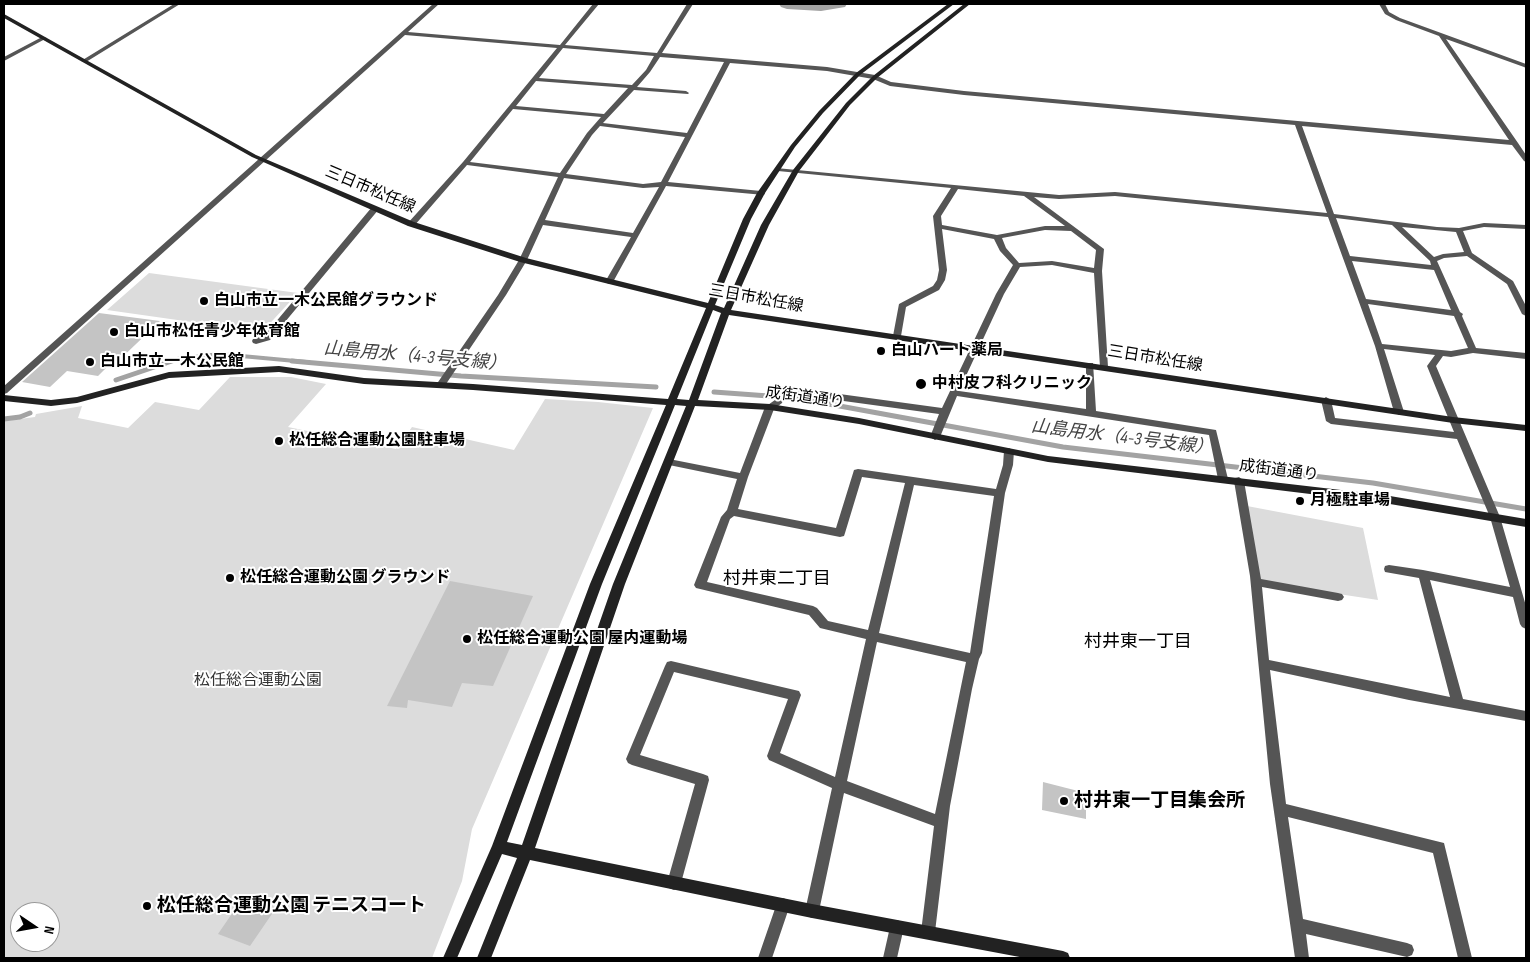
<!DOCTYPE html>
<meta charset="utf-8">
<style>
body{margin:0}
#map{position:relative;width:1530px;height:962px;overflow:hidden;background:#fff;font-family:"Sofia Sans Condensed",sans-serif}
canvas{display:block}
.frame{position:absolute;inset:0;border:5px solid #000;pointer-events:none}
.north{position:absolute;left:10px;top:902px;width:50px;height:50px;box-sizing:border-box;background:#fff;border:1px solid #999;border-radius:50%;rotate:102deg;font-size:14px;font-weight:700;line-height:20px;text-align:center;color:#000}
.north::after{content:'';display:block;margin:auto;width:18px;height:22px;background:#000;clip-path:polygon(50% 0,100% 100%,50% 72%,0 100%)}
</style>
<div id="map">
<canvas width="1530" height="962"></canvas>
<div class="frame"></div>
<div class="north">N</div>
</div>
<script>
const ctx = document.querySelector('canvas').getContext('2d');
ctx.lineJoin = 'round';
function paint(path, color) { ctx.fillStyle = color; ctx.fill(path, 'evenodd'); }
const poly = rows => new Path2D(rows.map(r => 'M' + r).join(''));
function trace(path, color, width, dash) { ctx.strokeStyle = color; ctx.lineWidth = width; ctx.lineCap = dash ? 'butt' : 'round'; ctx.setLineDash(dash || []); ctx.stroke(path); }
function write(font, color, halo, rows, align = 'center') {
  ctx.font = font + ' "Sofia Sans Condensed","Noto Sans JP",sans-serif'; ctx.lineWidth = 4; ctx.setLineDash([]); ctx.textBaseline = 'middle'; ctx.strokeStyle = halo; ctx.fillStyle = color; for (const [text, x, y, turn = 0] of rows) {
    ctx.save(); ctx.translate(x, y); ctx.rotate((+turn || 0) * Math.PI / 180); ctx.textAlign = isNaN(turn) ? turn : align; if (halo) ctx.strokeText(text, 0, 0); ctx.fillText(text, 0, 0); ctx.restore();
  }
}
const green = poly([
 [149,273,298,293,262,332,107,310],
 [230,377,291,377,326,384,288,427,396,449,412,427,514,450,545,399,598,402,653,408,472,829,462,881,432,958,4,958,4,421,35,417,36,414,82,406,78,418,128,428,155,402,199,410],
 [20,912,50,912,50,942,20,942],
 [1247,506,1363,528,1378,600,1260,582]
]);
const streamFar1 = poly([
 [169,362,177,359,220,354,306,362]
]);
const stream = poly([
 [292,361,461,376,656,387],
 [116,380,172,361],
 [714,392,796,398,1063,447,1373,483,1526,509],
 [4,419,20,417,30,413]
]);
const river = poly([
 [779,4,847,4,845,7,821,11,787,9,781,7,779,4]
]);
const building = poly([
 [99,313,160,321,111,368,107,367,98,376,67,371,50,387,22,382],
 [450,581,533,596,493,686,462,683,452,707,408,700,407,708,387,706],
 [1043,782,1086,793,1086,819,1042,810],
 [244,896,276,908,250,946,218,934]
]);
const street = poly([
 [174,4,180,4,86,62,81,61,174,4],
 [433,4,439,4,408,32,560,45,593,4,599,4,565,45,657,53,687,4,693,4,662,53,827,67,875,75,891,82,964,91,1509,140,1439,36,1396,20,1385,14,1379,4,1385,4,1389,12,1400,18,1526,64,1526,68,1524,67,1446,39,1518,143,1526,155,1526,162,1524,161,1512,145,1302,126,1334,214,1437,227,1459,228,1484,223,1526,225,1526,229,1484,227,1463,231,1472,253,1513,281,1526,306,1526,316,1522,314,1507,284,1467,256,1444,258,1437,261,1460,312,1463,314,1462,316,1476,348,1526,353,1526,359,1473,353,1451,357,1443,356,1436,366,1500,517,1526,606,1526,629,1522,627,1520,624,1513,597,1430,580,1463,699,1526,711,1526,721,1409,700,1270,670,1286,804,1444,843,1472,958,1458,958,1433,853,1288,817,1303,919,1407,943,1412,945,1414,950,1412,955,1407,957,1306,934,1309,958,1295,958,1270,784,1250,576,1234,481,1235,478,1239,477,1244,481,1261,579,1338,593,1342,594,1344,597,1342,600,1338,601,1262,587,1269,660,1450,697,1419,578,1385,572,1384,569,1385,566,1389,565,1423,570,1510,587,1490,517,1457,439,1331,424,1326,421,1321,400,1326,397,1331,400,1335,418,1454,432,1427,366,1435,355,1384,349,1404,412,1399,415,1394,412,1375,346,1328,217,1115,196,1059,199,1034,197,1104,249,1102,271,1108,367,1104,370,1100,367,1094,273,1052,265,1020,267,1004,294,959,391,1086,409,1086,365,1087,363,1093,363,1096,411,1216,430,1228,479,1227,482,1219,482,1218,479,1209,435,957,396,940,437,935,440,930,437,939,414,785,393,782,403,774,409,748,477,738,509,836,528,854,470,858,469,996,489,1003,465,1004,451,1009,448,1014,451,1013,465,1005,493,982,653,979,659,972,689,950,806,935,932,933,937,928,939,923,937,921,932,934,826,844,793,819,911,817,916,812,918,807,916,805,911,832,788,769,760,767,756,788,699,674,672,640,755,703,774,708,776,709,780,681,883,679,888,674,890,669,888,667,883,695,784,632,765,628,763,626,759,665,666,667,662,671,661,799,691,801,695,780,753,835,777,866,639,820,628,809,615,696,588,694,585,721,517,727,510,737,479,669,465,664,462,669,459,740,473,765,407,775,400,776,389,781,386,942,408,996,294,1013,265,1000,251,994,239,942,229,947,270,945,280,939,290,906,307,901,336,900,338,894,338,893,336,899,304,933,286,937,280,939,270,933,216,951,188,778,171,776,170,776,168,1059,195,1115,192,1327,213,1295,125,964,95,890,86,873,79,827,71,730,63,668,182,761,191,765,193,764,195,666,186,613,282,609,284,605,282,631,237,543,225,527,260,506,295,444,387,441,388,436,385,498,295,519,260,558,177,467,165,414,226,408,226,407,224,463,162,557,48,405,35,7,393,4,394,4,386,433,4],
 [563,48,654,56,646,70,632,85,539,78,563,48],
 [660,57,724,62,687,133,603,123,634,90,688,94,689,93,686,91,637,87,650,72,660,57],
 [536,81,628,88,604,114,516,106,536,81],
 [513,109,601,117,587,133,560,173,470,162,513,109],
 [600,126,685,137,661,182,643,184,566,174,592,135,600,126],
 [564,178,643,188,659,187,633,233,545,220,564,178],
 [958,189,1024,196,1065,226,1045,226,997,235,942,225,941,216,958,189],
 [1336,218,1392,225,1430,261,1431,265,1350,256,1336,218],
 [1402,227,1456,232,1464,252,1443,254,1434,257,1402,227],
 [1045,230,1071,231,1096,250,1094,268,1052,261,1019,263,1006,248,1002,238,1045,230],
 [1352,261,1434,270,1451,310,1366,299,1352,261],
 [1368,304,1454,316,1468,348,1451,351,1382,344,1368,304],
 [862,477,905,483,868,630,828,621,817,608,813,606,707,582,730,519,734,516,840,537,844,536,845,533,862,477],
 [914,485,994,496,970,653,879,633,914,485],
 [877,642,966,662,935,814,847,781,877,642],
 [42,37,47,38,4,61,4,57,42,37],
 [372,207,375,207,379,209,270,340,256,344,253,343,252,341,253,339,264,336,372,207],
 [783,898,788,900,790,905,772,958,758,958,778,900,783,898],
 [897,920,902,922,904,927,897,958,883,958,890,927,892,922,897,920]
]);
const secondary = poly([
 [948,4,954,4,860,75,823,113,795,147,765,193,751,219,715,305,724,308,761,225,793,170,846,103,873,76,964,4,970,4,877,78,850,105,799,171,769,225,731,310,1453,417,1526,425,1526,431,1453,423,729,315,698,400,770,404,859,418,1048,456,1384,495,1526,519,1526,527,1384,503,1048,462,859,424,770,410,695,406,625,584,535,848,812,904,1063,951,1068,953,1070,958,1025,958,812,918,530,860,491,958,477,958,517,858,502,854,457,958,443,958,492,846,590,584,666,405,473,390,364,384,279,372,169,378,77,403,51,406,4,401,4,395,51,400,77,397,169,372,279,366,364,378,473,384,668,399,706,308,520,262,408,226,252,157,4,18,4,14,256,155,414,222,526,258,708,303,743,219,757,193,791,145,819,111,856,73,948,4],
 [713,310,721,313,689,400,677,399,713,310],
 [675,405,686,406,613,584,522,845,507,842,602,584,675,405]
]);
const markers = [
 [204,301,5,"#000"],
 [114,332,5,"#000"],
 [881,351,5,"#000"],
 [90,362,5,"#000"],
 [921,384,6,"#000"],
 [279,441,5,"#000"],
 [1300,501,5,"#000"],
 [230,578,5,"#000"],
 [467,639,5,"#000"],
 [1064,801,5,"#000"],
 [147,906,5,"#000"]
];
const streetNames = [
 ["三日市松任線",370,190,23],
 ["三日市松任線",756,299,10],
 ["三日市松任線",1155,359,9],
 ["成街道通り",805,398,8],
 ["成街道通り",1279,471,7]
];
const poiNames = [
 ["白山市立一木公民館グラウンド",214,301],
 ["白山市松任青少年体育館",124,332],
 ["白山ハート薬局",891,351],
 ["白山市立一木公民館",100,362],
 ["中村皮フ科クリニック",932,384],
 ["松任総合運動公園駐車場",289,441],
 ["月極駐車場",1310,501],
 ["松任総合運動公園 グラウンド",240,578],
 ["松任総合運動公園 屋内運動場",477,639]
];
const parkNames = [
 ["松任総合運動公園",258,681]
];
const waterNames = [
 ["山島用水（4-3号支線）",415,357,5],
 ["山島用水（4-3号支線）",1122,438,7]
];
const neighbourhoodNames = [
 ["村井東二丁目",777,579],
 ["村井東一丁目",1138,642]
];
const nearPoinames = [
 ["村井東一丁目集会所",1074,801],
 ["松任総合運動公園 テニスコート",157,906]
];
paint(green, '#dcdcdc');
trace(streamFar1, '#a3a3a3', 4);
trace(stream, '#a3a3a3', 5);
paint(river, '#a3a3a3');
paint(building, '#c4c4c4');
paint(street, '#555');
paint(secondary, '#222');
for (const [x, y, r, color] of markers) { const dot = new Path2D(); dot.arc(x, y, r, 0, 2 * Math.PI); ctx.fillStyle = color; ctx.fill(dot); trace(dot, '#fff', 2); }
write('16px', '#000', '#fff', streetNames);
write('bold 16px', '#000', '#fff', poiNames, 'left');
write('16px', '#333', '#fff', parkNames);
write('italic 18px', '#444', '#fff', waterNames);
write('18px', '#000', '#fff', neighbourhoodNames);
write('bold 19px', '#000', '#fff', nearPoinames, 'left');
</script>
